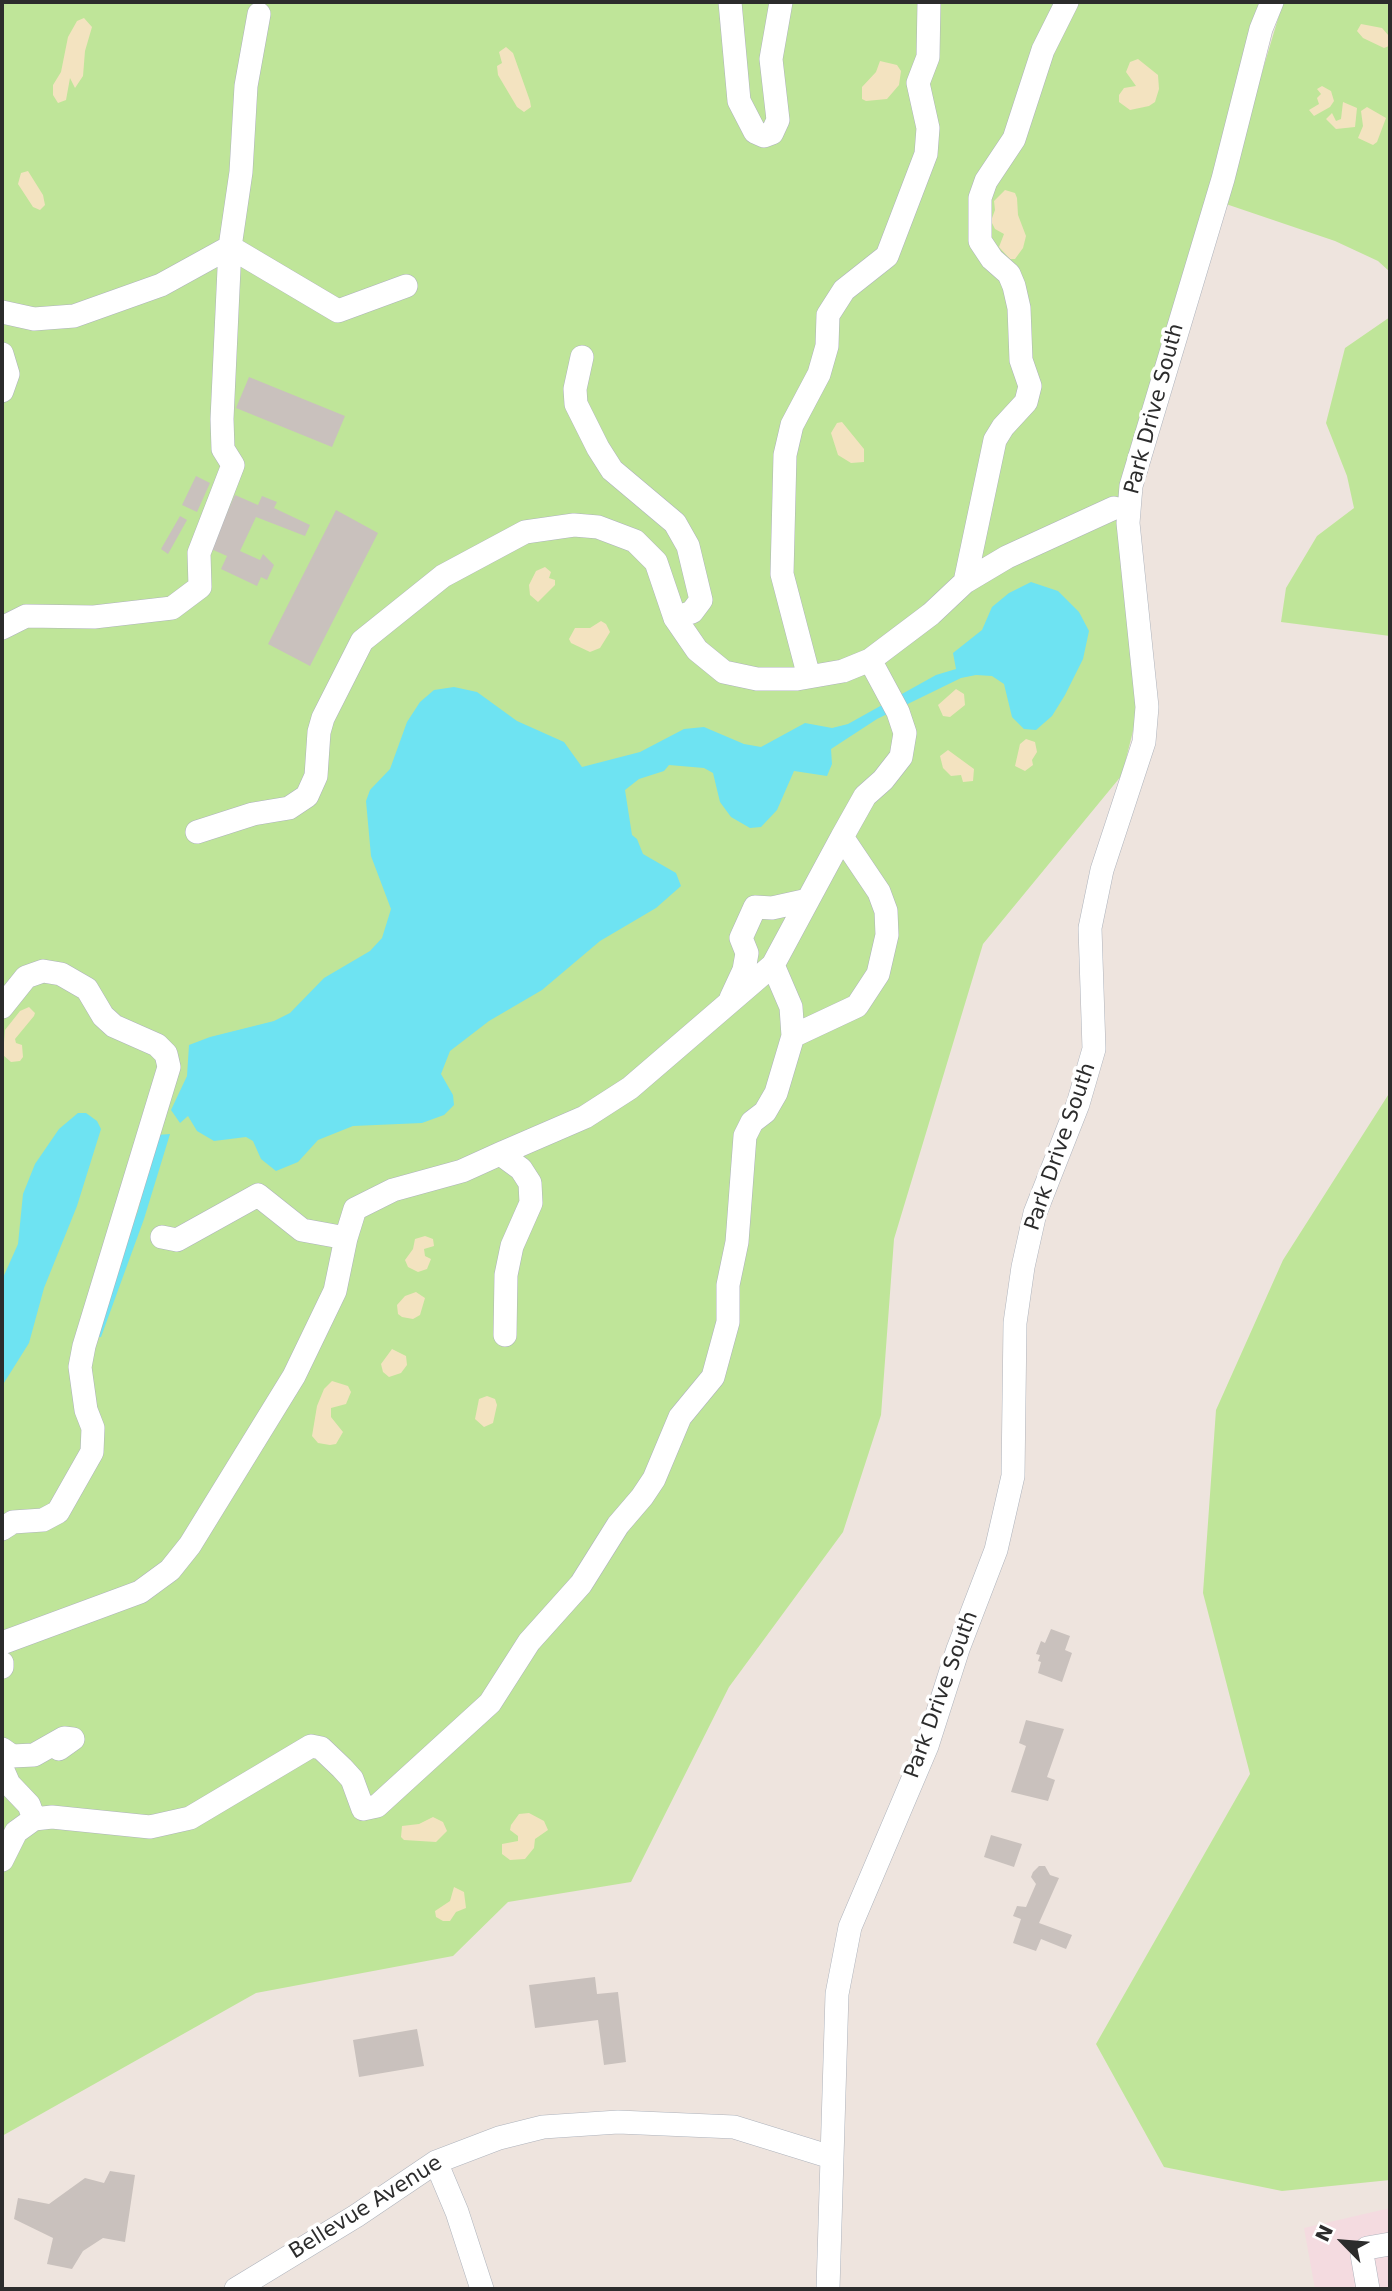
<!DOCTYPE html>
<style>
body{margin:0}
#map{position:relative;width:1392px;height:2291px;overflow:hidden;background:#eee4de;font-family:"DejaVu Sans",sans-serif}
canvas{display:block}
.frame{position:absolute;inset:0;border:4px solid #2c2c2c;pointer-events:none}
.north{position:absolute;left:1308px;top:2207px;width:70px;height:70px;-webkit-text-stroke:5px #fff;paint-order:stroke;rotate:295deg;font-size:19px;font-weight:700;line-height:28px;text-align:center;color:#2c2c2c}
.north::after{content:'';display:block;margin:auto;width:24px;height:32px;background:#2c2c2c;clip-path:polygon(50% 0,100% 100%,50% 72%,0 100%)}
</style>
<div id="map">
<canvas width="1392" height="2291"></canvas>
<div class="frame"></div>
<div class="north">N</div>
</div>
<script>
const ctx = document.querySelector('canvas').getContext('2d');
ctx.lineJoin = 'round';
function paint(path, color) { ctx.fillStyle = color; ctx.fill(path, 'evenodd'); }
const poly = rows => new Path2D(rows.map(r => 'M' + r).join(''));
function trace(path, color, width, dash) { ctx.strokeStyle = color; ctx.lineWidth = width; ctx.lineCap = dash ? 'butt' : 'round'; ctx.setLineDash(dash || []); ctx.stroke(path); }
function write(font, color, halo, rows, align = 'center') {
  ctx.font = font + ' "DejaVu Sans",sans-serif'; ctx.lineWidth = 7; ctx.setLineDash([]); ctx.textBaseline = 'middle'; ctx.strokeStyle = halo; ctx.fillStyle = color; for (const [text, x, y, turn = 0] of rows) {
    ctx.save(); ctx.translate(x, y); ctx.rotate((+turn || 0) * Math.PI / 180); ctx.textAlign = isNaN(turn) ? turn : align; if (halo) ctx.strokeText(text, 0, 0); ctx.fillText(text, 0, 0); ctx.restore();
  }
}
const medical = poly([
 [1390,2208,1390,2289,1315,2289,1304,2228]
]);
const green = poly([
 [2,2,1263,2,1120,494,1140,703,1122,775,983,944,894,1239,881,1415,843,1532,729,1687,631,1882,508,1902,453,1956,256,1993,2,2136],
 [1283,2,1390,2,1390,272,1378,261,1335,241,1223,203],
 [1390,317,1390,636,1281,622,1286,588,1317,536,1354,508,1347,476,1326,423,1345,348],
 [1390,1092,1390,2180,1282,2191,1164,2167,1096,2044,1250,1774,1203,1593,1216,1410,1283,1260]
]);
const sand = poly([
 [84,18,92,27,85,51,83,76,75,88,70,78,66,100,58,103,53,95,53,85,61,72,68,37,77,21],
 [1361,24,1382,28,1389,36,1389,46,1384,48,1363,38,1357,31],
 [506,47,513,53,530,101,531,107,524,112,517,107,498,75,497,66,502,63,499,52],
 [1138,59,1158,75,1159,89,1155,102,1149,106,1130,110,1119,102,1119,95,1124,88,1136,86,1126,72,1130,62],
 [880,61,897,65,901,71,899,85,887,99,866,101,862,99,862,87,876,72],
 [1322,86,1331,91,1334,101,1330,107,1314,116,1309,110,1319,104,1317,98,1321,94,1317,89],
 [1343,102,1357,108,1355,127,1336,129,1326,119,1332,113,1336,121,1341,119],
 [1367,107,1386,118,1377,142,1373,145,1358,138,1363,126,1361,111],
 [28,171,43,195,45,205,40,210,33,207,18,184,21,173],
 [1005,190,1015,193,1017,198,1018,215,1026,236,1023,248,1015,259,1010,259,999,247,1004,234,995,229,991,221,995,210,994,201],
 [842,422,864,449,864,462,851,463,838,455,831,433,837,423],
 [545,567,551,572,549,578,555,580,555,585,538,602,530,595,529,585,536,571],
 [601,621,606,624,610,632,600,648,590,652,571,643,569,639,575,628,590,628],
 [956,689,964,694,965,705,950,717,943,716,938,705],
 [1026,739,1035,742,1037,752,1032,760,1033,765,1025,771,1015,766,1020,744],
 [948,750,974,769,973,781,963,782,961,775,951,776,943,768,940,756],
 [29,1007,35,1013,34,1016,15,1039,16,1043,22,1045,23,1057,20,1061,11,1062,3,1055,5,1030,20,1011],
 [425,1236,433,1239,434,1246,424,1249,425,1256,431,1259,427,1269,418,1272,408,1267,405,1260,413,1249,415,1239],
 [416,1292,425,1298,420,1315,413,1319,402,1317,398,1314,397,1305,405,1296],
 [392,1349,406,1356,407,1365,401,1373,389,1377,383,1372,381,1364],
 [332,1381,348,1386,351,1392,346,1404,331,1408,331,1417,343,1432,336,1444,330,1445,318,1443,312,1436,317,1406,324,1389],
 [487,1396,495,1399,497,1405,493,1423,484,1427,475,1419,479,1399],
 [529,1813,544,1821,548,1830,535,1839,534,1848,525,1859,510,1860,502,1854,502,1844,518,1841,518,1836,510,1830,511,1825,519,1814],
 [433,1817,443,1822,447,1831,436,1842,404,1840,401,1837,402,1826,419,1824],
 [454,1887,464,1892,466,1908,456,1912,450,1921,443,1921,436,1917,435,1911,450,1901]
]);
const water = poly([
 [1031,582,1058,591,1079,612,1089,631,1083,659,1065,695,1052,716,1036,730,1024,729,1012,717,1004,684,992,676,976,675,961,678,877,719,831,749,832,764,827,776,794,771,777,810,761,827,750,828,731,817,720,802,713,773,704,768,669,765,664,771,639,779,625,790,632,835,637,839,643,854,676,873,681,886,656,908,600,941,542,990,489,1021,450,1051,441,1074,453,1095,454,1105,444,1115,422,1123,353,1126,318,1140,298,1162,276,1171,261,1159,253,1141,246,1137,214,1141,197,1131,188,1116,180,1123,171,1110,187,1076,189,1045,210,1037,274,1021,290,1013,324,978,370,951,382,938,391,909,371,856,366,801,370,790,390,769,407,722,420,702,434,690,454,687,477,692,517,721,564,742,582,767,640,752,684,729,704,727,744,744,761,747,805,723,832,728,848,724,936,675,956,669,953,653,982,630,992,607,1009,593],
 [78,1113,86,1113,97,1121,101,1129,77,1206,44,1288,29,1343,2,1386,2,1280,18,1244,23,1194,35,1164,59,1129],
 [170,1134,144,1219,101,1337,96,1337,119,1257,138,1211,157,1135]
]);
const building = poly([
 [249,377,345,416,332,447,236,408],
 [196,476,210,483,197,512,182,505],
 [235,495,258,505,262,496,277,502,274,508,310,525,305,536,256,517,240,551,260,560,263,554,274,565,267,580,261,577,257,586,221,569,227,556,211,549],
 [336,510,378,533,310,666,268,644],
 [180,516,187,520,168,554,161,549],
 [1051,1629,1070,1636,1065,1650,1072,1653,1062,1682,1038,1673,1041,1662,1038,1661,1040,1655,1036,1654,1041,1641,1045,1643],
 [1026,1720,1064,1729,1047,1777,1055,1780,1048,1801,1011,1792,1026,1746,1019,1743],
 [991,1835,1022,1844,1014,1867,984,1857],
 [1039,1866,1045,1866,1050,1875,1059,1878,1039,1923,1072,1935,1066,1949,1041,1939,1036,1951,1013,1943,1021,1919,1013,1916,1017,1906,1026,1907,1036,1884,1031,1877,1033,1872],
 [595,1977,597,1994,618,1992,626,2062,604,2065,598,2020,535,2028,529,1985],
 [417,2029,424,2066,359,2077,353,2040],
 [110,2171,135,2175,125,2242,103,2238,83,2251,72,2269,47,2264,53,2238,14,2219,18,2198,49,2204,85,2178,104,2183]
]);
const minor = poly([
 [730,2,739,101,755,132,764,136,772,133,778,120,771,59,781,2],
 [259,14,246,86,241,172,230,247,338,311,406,286],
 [2,312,34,319,74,316,161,285,230,247],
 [2,354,8,374,2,391],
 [965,582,995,440,1003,427,1026,402,1030,386,1021,360,1019,308,1014,286,1009,274,992,259,980,241,980,198,986,181,1014,139,1043,50,1067,2],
 [2,628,26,616,94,617,172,608,200,587,199,553,233,465,223,449,222,419,230,247],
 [870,660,931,614,965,582,1007,557,1114,508],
 [809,677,782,574,785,455,792,425,819,374,827,346,828,315,844,290,887,256,926,154,928,128,918,83,928,57,929,2],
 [197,832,253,814,289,808,307,796,316,776,319,732,323,718,362,641,443,576,525,532,574,525,598,527,635,541,656,562,675,618],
 [773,965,808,900],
 [731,998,744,970,747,953,741,938,755,907,772,908,808,900,842,837],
 [2,1007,26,977,43,971,61,974,87,989,103,1016,114,1026,157,1045,166,1054,169,1067,84,1346,80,1367,86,1410,93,1428,92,1452,58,1512,43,1520,13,1522,2,1529],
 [504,1152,585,1117,630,1088,773,965,791,1007,793,1036],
 [346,1238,355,1209,393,1190,462,1171,504,1152,506,1158,521,1169,530,1183,531,1203,512,1246,506,1275,505,1335],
 [2,1643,140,1592,170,1570,190,1545,294,1376,335,1291,346,1238,302,1230,258,1195,177,1240,162,1237],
 [2,1663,2,1667],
 [2,1749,12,1756,34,1755,64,1738,73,1739,59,1749],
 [2,1768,9,1784,29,1805,34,1819],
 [2,1860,16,1832,34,1819,52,1817,150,1827,190,1818,311,1746,321,1748,342,1768,352,1779,363,1809,377,1806,490,1703,529,1642,581,1584,618,1525,642,1497,654,1479,680,1417,713,1377,728,1322,728,1285,737,1242,745,1136,752,1122,765,1112,776,1093,793,1036,857,1006,878,974,887,935,886,911,879,892,842,837,865,796,883,780,901,757,905,733,898,712,870,660,843,671,797,679,757,679,724,672,697,650,675,618,692,612,701,600,688,546,675,523,612,470,598,448,576,404,575,389,582,357],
 [436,2162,457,2212,482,2289],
 [236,2289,356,2216,436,2162,499,2138,543,2127,618,2122,734,2127,831,2157],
 [828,2289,837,1994,850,1927,927,1746,958,1649,996,1550,1013,1476,1015,1323,1023,1267,1035,1213,1078,1104,1094,1049,1090,928,1102,870,1144,742,1147,707,1128,523,1131,486,1223,179,1261,29,1272,2],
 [1368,2289,1362,2254,1367,2248,1390,2244]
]);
const streetNames = [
 ["Park Drive South",1155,409,-75],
 ["Park Drive South",1061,1147,-71],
 ["Park Drive South",942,1695,-70],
 ["Bellevue Avenue",366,2208,-32]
];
paint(medical, '#f4dbe0');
paint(green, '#bfe599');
paint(sand, '#f3e3c0');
paint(water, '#6ee3f2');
paint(building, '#c9c1bd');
trace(minor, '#aeb3bc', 24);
trace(minor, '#fff', 23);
write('21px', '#2c2c2c', '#fff', streetNames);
</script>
